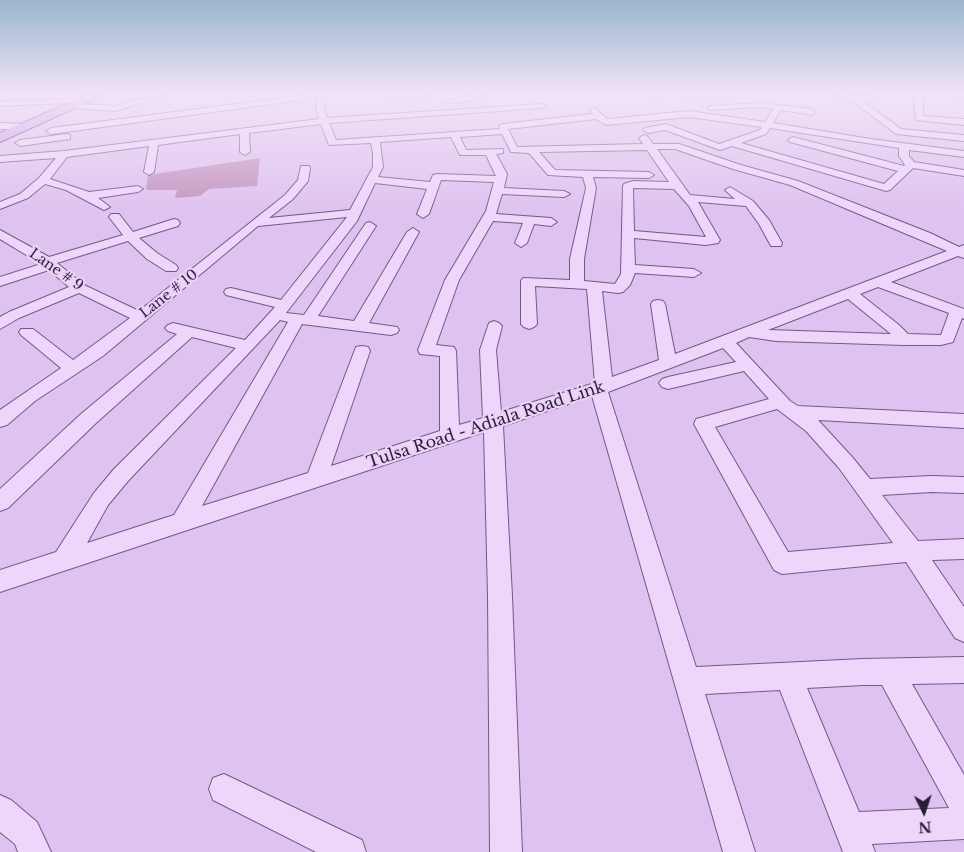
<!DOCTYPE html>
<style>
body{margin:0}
#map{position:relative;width:964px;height:852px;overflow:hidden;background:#e0c2f0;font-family:"Libre Baskerville",serif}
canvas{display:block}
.north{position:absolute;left:899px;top:787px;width:50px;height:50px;-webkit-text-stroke:4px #ead2f7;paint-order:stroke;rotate:176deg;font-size:14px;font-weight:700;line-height:20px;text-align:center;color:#2a1d39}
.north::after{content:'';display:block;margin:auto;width:18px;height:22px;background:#2a1d39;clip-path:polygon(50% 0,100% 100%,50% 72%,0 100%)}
</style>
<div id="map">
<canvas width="964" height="852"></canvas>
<div class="north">N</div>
</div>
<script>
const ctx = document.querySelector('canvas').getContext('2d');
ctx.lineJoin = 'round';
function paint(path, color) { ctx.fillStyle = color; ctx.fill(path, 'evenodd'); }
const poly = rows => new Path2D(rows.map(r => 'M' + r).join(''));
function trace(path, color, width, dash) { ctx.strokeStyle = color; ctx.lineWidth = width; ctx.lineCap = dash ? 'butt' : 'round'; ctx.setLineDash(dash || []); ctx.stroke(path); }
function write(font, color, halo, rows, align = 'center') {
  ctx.font = font + ' "Libre Baskerville",serif'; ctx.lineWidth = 4.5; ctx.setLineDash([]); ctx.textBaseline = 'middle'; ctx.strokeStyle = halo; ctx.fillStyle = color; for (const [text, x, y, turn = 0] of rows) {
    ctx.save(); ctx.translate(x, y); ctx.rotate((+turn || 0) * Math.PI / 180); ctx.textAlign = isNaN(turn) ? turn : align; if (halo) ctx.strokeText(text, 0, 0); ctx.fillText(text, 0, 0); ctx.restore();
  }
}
const cemetery = poly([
 [260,158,257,186,209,189,200,196,175,198,177,190,146,190,148,175]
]);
const minor = poly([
 [157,94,168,94,116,111,73,108,69,106,73,104,116,106,157,94],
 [313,94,325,95,324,108,327,118,542,104,546,106,542,108,329,123,336,140,499,129,500,125,503,124,592,114,590,110,594,107,607,119,689,111,765,122,773,109,759,107,711,110,707,108,711,106,759,103,812,109,816,112,812,115,781,110,773,123,871,139,964,151,964,157,909,150,909,156,914,162,964,170,964,176,913,168,890,190,886,191,732,146,720,150,665,130,648,133,643,130,645,128,666,124,719,144,760,130,762,127,689,117,606,125,596,119,508,129,517,147,643,144,639,138,644,135,647,136,653,144,679,144,741,165,798,181,930,233,959,247,964,245,964,258,958,256,891,282,964,309,964,319,962,318,953,342,941,345,904,345,776,341,749,337,736,343,790,401,798,406,964,414,964,428,818,420,853,458,870,479,931,476,964,477,964,493,931,492,882,495,918,541,964,539,964,559,932,560,964,607,964,642,955,638,906,562,782,574,774,570,694,424,696,419,769,399,744,371,668,389,662,387,659,383,662,379,668,377,736,362,723,348,608,392,696,667,863,659,964,657,964,683,912,684,964,775,964,839,872,844,875,852,843,852,780,690,705,694,755,852,723,852,592,396,503,426,512,596,522,852,490,852,488,596,484,432,0,592,0,570,56,552,94,493,114,469,236,348,192,337,95,424,8,508,0,511,0,489,81,414,177,334,168,331,165,328,168,325,173,323,245,340,275,307,226,295,224,292,226,289,231,288,281,300,347,217,258,226,103,356,35,401,7,425,0,427,0,410,61,368,21,335,19,332,21,329,33,329,73,360,130,318,79,293,19,318,0,329,0,317,9,312,69,287,49,270,0,286,0,277,41,264,0,239,0,230,49,257,123,235,109,217,111,214,119,214,133,232,174,219,178,220,180,223,178,226,139,238,157,253,176,265,178,268,176,271,166,271,147,259,128,241,57,263,84,285,139,311,285,195,298,180,301,166,309,166,310,168,308,181,293,199,269,218,350,210,373,167,373,153,371,143,329,145,321,124,249,133,250,152,245,155,240,152,240,134,158,145,154,172,149,175,144,172,149,146,67,157,50,179,89,192,138,186,143,189,138,192,98,198,110,207,104,210,66,190,45,184,28,198,0,209,0,202,20,194,39,178,56,158,0,162,0,156,64,151,319,119,316,108,317,98,51,134,46,131,51,128,313,94],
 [770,128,899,148,899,156,905,165,904,166,793,137,788,140,790,142,898,171,884,184,741,143,766,134,770,128],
 [502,134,511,152,529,153,548,175,583,177,586,188,570,259,570,280,523,278,521,281,521,324,524,327,529,329,534,327,537,324,535,286,587,289,595,383,501,412,496,350,502,326,499,323,494,321,489,323,480,350,483,418,459,425,456,351,454,347,436,345,459,280,493,221,523,223,515,243,521,247,527,243,534,224,551,226,557,222,551,218,496,214,502,194,564,197,570,194,564,191,504,188,507,174,496,154,503,153,503,149,466,150,460,137,502,134],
 [451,137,460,155,486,155,496,176,437,174,433,175,430,182,378,177,383,167,380,142,451,137],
 [657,149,675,149,733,169,790,185,947,251,675,354,665,304,663,301,658,300,653,301,651,304,659,360,612,377,602,291,618,293,623,292,630,285,635,273,694,277,701,273,694,269,635,265,634,238,706,245,718,243,720,240,698,202,746,206,759,224,771,246,781,246,782,243,769,220,753,201,730,187,725,190,735,199,690,195,657,149],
 [647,150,669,182,633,181,624,184,623,186,621,274,615,284,584,281,584,259,596,188,593,177,649,178,654,175,649,172,555,170,539,152,647,150],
 [441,180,494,182,486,211,445,280,418,350,420,354,440,356,440,431,331,466,370,351,368,347,362,346,356,347,308,473,202,506,302,324,391,335,397,333,399,330,397,327,369,323,419,232,413,228,407,232,354,321,318,316,376,226,370,222,366,223,304,315,286,313,357,221,375,183,427,189,417,214,423,218,429,214,441,180],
 [633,188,674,189,689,206,706,237,634,231,633,188],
 [878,287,949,313,941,335,908,334,899,325,860,294,878,287],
 [848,299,891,334,768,330,848,299],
 [280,320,288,322,174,515,87,543,108,505,128,481,280,320],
 [777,409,806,431,839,468,893,543,788,552,715,427,777,409],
 [863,685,882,685,949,808,859,812,807,688,863,685],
 [385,94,431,94,427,96,414,97,389,96,385,94],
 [478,94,489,94,470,101,450,103,446,101,478,94],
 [646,94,655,94,658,97,651,99,646,94],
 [685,94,741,94,737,96,688,98,684,96,685,94],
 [831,94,870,96,870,94,878,94,878,101,860,99,901,129,964,135,964,141,896,134,848,98,831,94],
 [913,94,921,94,923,98,923,116,964,119,964,125,916,120,913,94],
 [958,94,964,94,964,99,961,99,958,94],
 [86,98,89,98,89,102,0,106,0,102,86,98],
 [0,123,24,124,28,127,24,130,0,129,0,123],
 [67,134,70,135,70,139,20,146,15,143,20,140,67,134],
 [224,774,362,840,366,852,316,852,213,800,209,789,213,778,224,774],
 [0,795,11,800,37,822,51,852,18,852,15,844,0,832,0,795]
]);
const primary = poly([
 [89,94,104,94,102,96,0,142,0,133,89,94]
]);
const farStreetnames = [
 ["Lane # 9",56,270,35],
 ["Lane # 10",169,294,-38]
];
const streetNames = [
 ["Tulsa Road - Adiala Road Link",486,425,-18]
];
paint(cemetery, '#c395bf');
trace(minor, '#71598a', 2);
trace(primary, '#3f2d58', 2);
paint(minor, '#eed6fa');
paint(primary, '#d399f4');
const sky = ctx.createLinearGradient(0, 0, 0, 213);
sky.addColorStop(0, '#99b6cd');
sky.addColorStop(0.44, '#f1e4f8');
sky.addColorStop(1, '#f1e4f800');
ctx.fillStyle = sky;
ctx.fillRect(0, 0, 964, 213);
write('14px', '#2a1d39', '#ead2f7', farStreetnames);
write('16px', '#2a1d39', '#ead2f7', streetNames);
</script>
